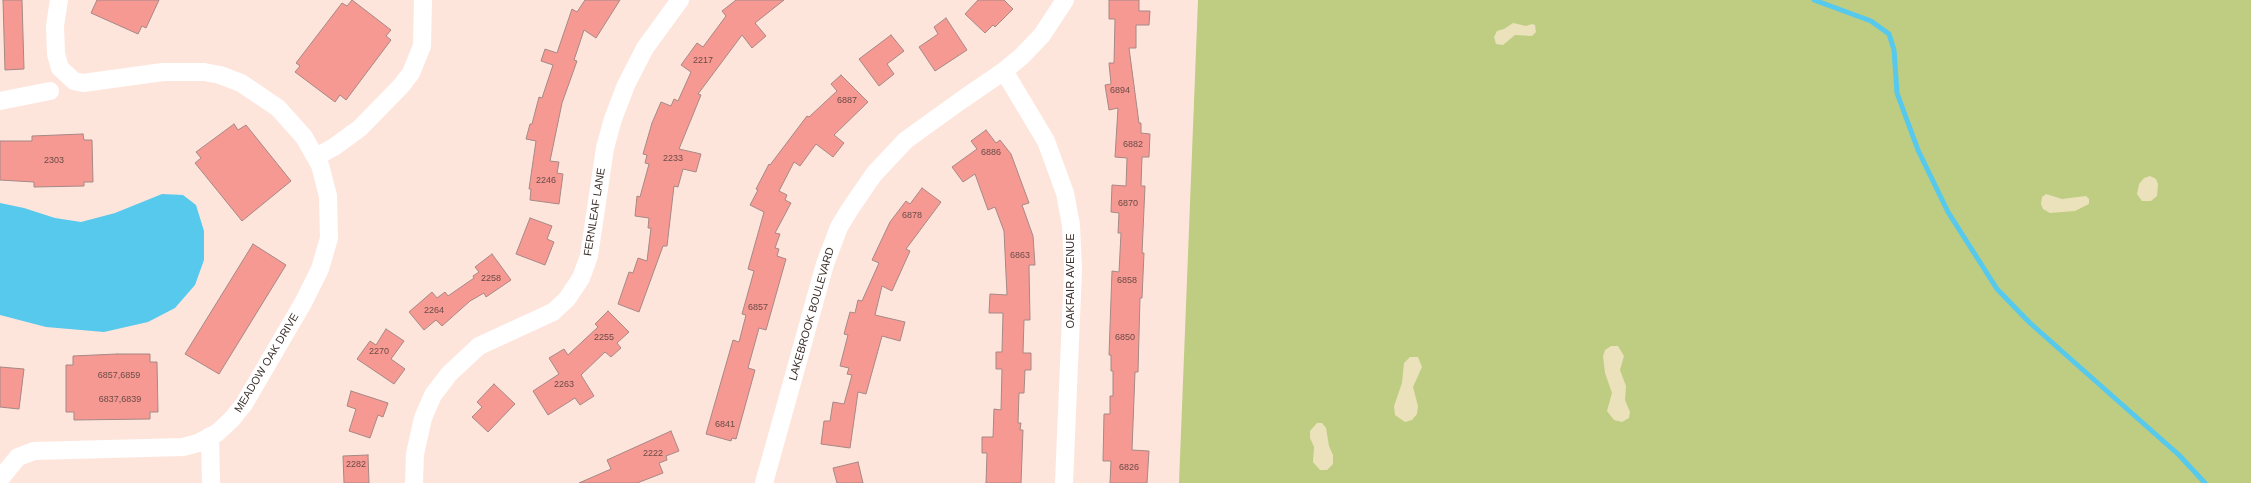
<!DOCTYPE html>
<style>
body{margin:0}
canvas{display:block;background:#fee5dc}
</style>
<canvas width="2251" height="483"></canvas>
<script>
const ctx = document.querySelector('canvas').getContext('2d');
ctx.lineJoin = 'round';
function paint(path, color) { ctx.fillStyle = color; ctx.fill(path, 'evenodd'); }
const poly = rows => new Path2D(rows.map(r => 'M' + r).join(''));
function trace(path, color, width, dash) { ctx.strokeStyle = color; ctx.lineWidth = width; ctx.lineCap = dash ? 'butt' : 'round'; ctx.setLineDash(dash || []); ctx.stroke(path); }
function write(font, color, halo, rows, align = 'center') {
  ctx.font = font + ' Helvetica,sans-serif'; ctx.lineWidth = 3.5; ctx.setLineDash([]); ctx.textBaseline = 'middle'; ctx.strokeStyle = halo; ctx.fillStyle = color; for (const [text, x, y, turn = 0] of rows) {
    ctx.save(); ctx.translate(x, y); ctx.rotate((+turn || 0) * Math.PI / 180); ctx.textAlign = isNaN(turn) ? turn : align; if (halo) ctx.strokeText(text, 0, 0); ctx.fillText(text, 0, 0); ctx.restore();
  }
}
const green = poly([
 [1198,0,2251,0,2251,483,1179,483]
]);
const sand = poly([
 [1513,23,1526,26,1532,24,1535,25,1536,32,1532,36,1515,35,1503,45,1496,44,1494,37,1497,31,1504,29],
 [2150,176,2156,179,2158,184,2157,196,2151,201,2142,201,2137,194,2139,184,2144,178],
 [2046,194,2062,199,2086,196,2089,199,2089,204,2075,211,2050,213,2043,209,2041,204,2042,197],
 [1611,346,1618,346,1624,356,1620,370,1626,386,1625,400,1630,412,1629,418,1622,422,1614,420,1607,411,1612,393,1605,373,1603,356,1605,350],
 [1410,357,1418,357,1422,367,1413,387,1418,406,1417,414,1412,420,1405,422,1395,415,1394,406,1402,383,1404,363],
 [1317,423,1322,423,1326,428,1329,446,1333,455,1333,464,1327,470,1320,470,1313,462,1314,447,1310,438,1310,431]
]);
const water = poly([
 [162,194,183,195,196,205,204,231,204,260,195,285,175,308,148,322,104,332,46,327,0,315,0,203,24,208,55,218,81,222,115,213]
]);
const stream = poly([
 [1814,0,1871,21,1889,34,1894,50,1897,93,1918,150,1948,212,1997,289,2030,323,2179,455,2205,483]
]);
const building = poly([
 [3,0,22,0,24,69,5,70,3,0],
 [97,0,159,0,146,28,142,26,138,34,91,13,97,0],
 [352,0,391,30,386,36,391,40,346,100,340,95,335,102,295,72,300,66,296,63,342,3,347,6,352,0],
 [585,0,620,0,596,38,584,30,574,60,577,61,562,103,550,161,559,162,557,173,563,174,559,204,530,200,531,189,529,189,536,141,526,139,530,124,532,124,539,97,542,98,553,65,541,61,545,49,557,53,572,9,577,12,585,0],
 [736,0,784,0,755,23,766,36,752,48,742,35,698,94,701,95,679,149,701,154,696,172,683,169,678,187,674,186,667,246,663,246,639,312,618,304,629,272,633,273,638,258,647,261,651,228,648,228,649,218,635,216,637,196,640,197,649,164,645,163,647,155,643,154,652,123,661,102,671,106,674,99,678,101,691,72,681,65,697,43,703,47,726,16,722,11,736,0],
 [978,0,1004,0,1013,9,995,27,993,25,985,33,965,14,978,0],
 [1109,0,1139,0,1139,11,1150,11,1149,25,1136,25,1136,48,1129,48,1139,123,1141,123,1141,133,1150,134,1149,157,1142,157,1141,186,1145,186,1142,253,1144,253,1142,298,1140,298,1138,372,1135,372,1132,450,1149,451,1147,483,1110,483,1111,461,1103,461,1104,414,1110,414,1110,396,1113,396,1113,371,1111,371,1111,355,1109,355,1112,271,1119,272,1121,233,1118,233,1119,213,1111,212,1112,185,1126,186,1127,158,1115,157,1118,108,1109,110,1105,85,1111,84,1109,63,1114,63,1115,19,1109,19,1109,0],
 [946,18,967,50,935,71,919,47,938,34,934,27,946,18],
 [891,35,904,51,887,64,894,74,879,86,859,59,891,35],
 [841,75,868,102,834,135,844,143,833,157,816,144,800,166,794,162,779,191,787,195,785,200,791,203,775,233,780,234,775,248,779,249,777,256,786,259,766,330,759,328,748,368,755,370,736,439,732,438,731,441,706,434,733,340,739,342,746,315,742,314,754,271,748,269,764,212,750,205,758,190,756,189,769,164,770,165,807,116,809,117,837,91,831,84,841,75],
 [234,124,238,130,246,125,291,181,242,221,195,163,201,158,196,152,234,124],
 [986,130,996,143,1000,140,1011,154,1029,203,1022,205,1033,236,1035,265,1029,265,1030,320,1024,320,1023,353,1031,353,1031,370,1025,370,1024,393,1019,393,1018,423,1021,423,1020,430,1023,430,1021,483,986,483,987,453,982,453,982,437,993,437,994,409,1001,410,1002,369,996,369,996,352,1002,352,1003,313,989,313,990,294,1007,295,1004,231,995,207,988,210,975,174,963,182,952,167,977,149,971,141,986,130],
 [83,134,84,140,92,140,93,182,84,182,84,186,34,187,34,182,0,180,0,141,32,141,32,136,83,134],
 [922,188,941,202,906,249,910,251,892,291,882,286,875,315,905,322,900,341,882,336,866,394,858,392,850,448,821,444,824,421,830,421,833,402,844,404,852,375,847,374,849,368,840,366,848,335,844,334,850,312,855,313,858,300,862,301,879,263,872,260,890,222,906,201,910,204,922,188],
 [530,218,552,226,547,239,554,242,545,265,516,254,530,218],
 [253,244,286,265,219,374,185,354,253,244],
 [492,254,511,280,486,297,484,293,470,301,442,326,436,320,424,330,409,312,432,292,437,298,445,292,448,296,474,278,473,276,479,272,475,267,492,254],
 [608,311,629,332,617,343,621,348,611,357,605,352,581,375,594,396,580,405,575,398,548,415,533,391,559,374,549,358,564,349,568,355,598,327,595,324,608,311],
 [386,329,404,341,391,359,405,369,394,384,357,359,370,341,376,345,386,329],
 [117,354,150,354,150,362,157,362,158,412,150,412,150,419,74,420,74,412,66,412,66,365,73,365,73,356,117,354],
 [0,367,24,369,19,409,0,407,0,367],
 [494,384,515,404,488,432,472,417,482,407,477,402,494,384],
 [351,391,388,403,383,417,378,415,370,438,349,431,356,409,347,406,351,391],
 [671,431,679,451,666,456,667,460,659,463,663,473,637,483,579,483,611,469,607,460,671,431],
 [368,455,369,483,344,483,343,456,368,455],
 [858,462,863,483,837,483,833,468,858,462]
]);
const minor = poly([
 [1004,71,1046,141,1065,193,1071,225,1073,270,1064,483],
 [0,101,50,91],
 [316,157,334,147,360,128,401,86,411,73,422,46,423,0],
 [210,436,211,483],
 [0,479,18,457,34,451,183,447,198,443,217,433,232,419,244,404,303,303,320,269,329,238,328,196,320,165,304,137,278,108,241,83,220,75,204,72,163,72,83,83,74,81,60,68,56,54,55,26,59,0],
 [414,483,415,454,423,418,433,395,449,374,479,346,553,312,567,299,581,278,589,256,605,148,613,119,626,85,645,48,680,0],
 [764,483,825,264,839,227,850,209,874,174,906,140,963,99,1004,71,1022,56,1042,35,1065,0]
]);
const numberNames = [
 ["2217",703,61],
 ["6894",1120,91],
 ["6887",847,101],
 ["6882",1133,145],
 ["6886",991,153],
 ["2233",673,159],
 ["2303",54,161],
 ["2246",546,181],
 ["6870",1128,204],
 ["6878",912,216],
 ["6863",1020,256],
 ["2258",491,279],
 ["6858",1127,281],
 ["6857",758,308],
 ["2264",434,311],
 ["2255",604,338],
 ["6850",1125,338],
 ["2270",379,352],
 ["6857,6859",119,376],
 ["2263",564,385],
 ["6837,6839",120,400],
 ["6841",725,425],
 ["2222",653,454],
 ["2282",356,465],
 ["6826",1129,468]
];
const streetNames = [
 ["FERNLEAF LANE",595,212,-81],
 ["OAKFAIR AVENUE",1071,281,-90],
 ["LAKEBROOK BOULEVARD",812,314,-74],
 ["MEADOW OAK DRIVE",267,363,-59]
];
paint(green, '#becd82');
paint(sand, '#ebe2bc');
paint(water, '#57c9ed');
trace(stream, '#57c9ed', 5);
paint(building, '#f79993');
trace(building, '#a68885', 1);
trace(minor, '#fff', 18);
write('9px', '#6b4b46', null, numberNames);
write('11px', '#3c312c', '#fff', streetNames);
</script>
